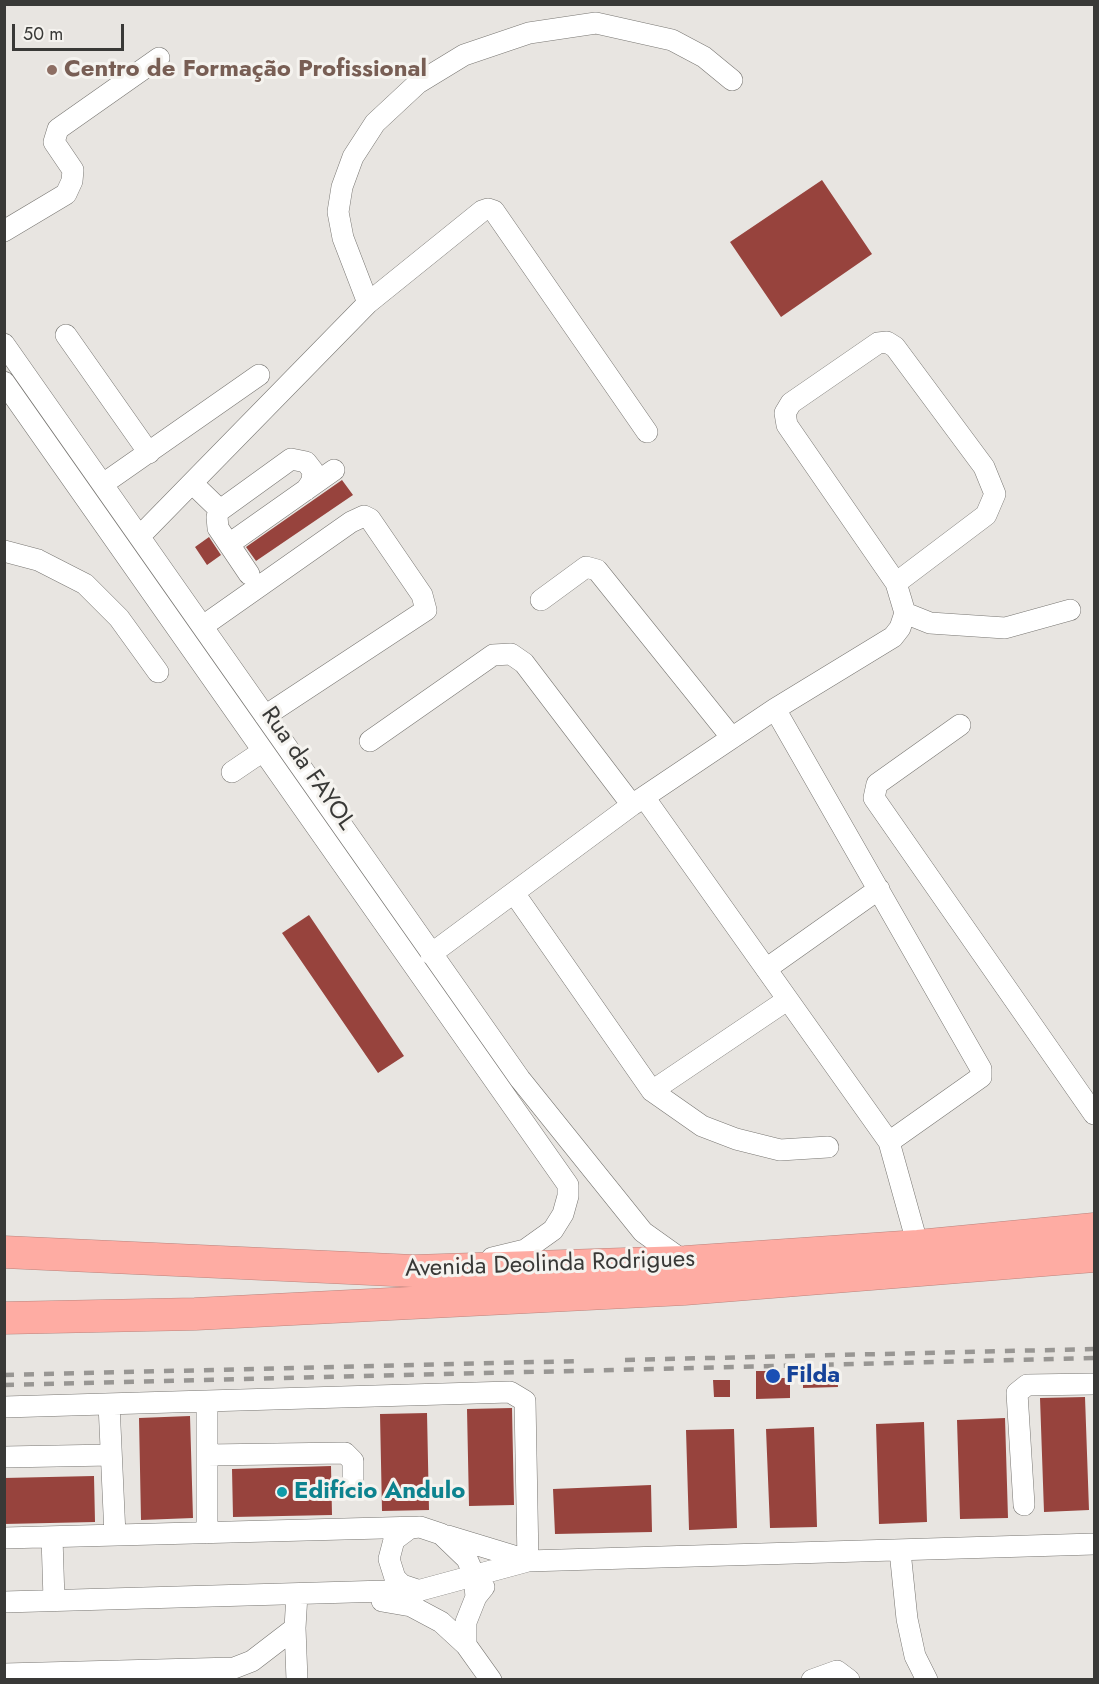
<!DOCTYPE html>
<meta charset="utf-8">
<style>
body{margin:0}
#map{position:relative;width:1099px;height:1684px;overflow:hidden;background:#e8e5e1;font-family:Jost,sans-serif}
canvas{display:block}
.frame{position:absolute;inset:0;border:6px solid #393937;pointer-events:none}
.scale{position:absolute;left:12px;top:24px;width:112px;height:27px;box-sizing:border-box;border:3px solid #393937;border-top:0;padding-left:8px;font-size:18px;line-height:21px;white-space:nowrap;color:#393937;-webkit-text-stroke:4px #f5f3ef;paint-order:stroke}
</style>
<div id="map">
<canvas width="1099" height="1684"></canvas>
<div class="frame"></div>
<div class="scale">50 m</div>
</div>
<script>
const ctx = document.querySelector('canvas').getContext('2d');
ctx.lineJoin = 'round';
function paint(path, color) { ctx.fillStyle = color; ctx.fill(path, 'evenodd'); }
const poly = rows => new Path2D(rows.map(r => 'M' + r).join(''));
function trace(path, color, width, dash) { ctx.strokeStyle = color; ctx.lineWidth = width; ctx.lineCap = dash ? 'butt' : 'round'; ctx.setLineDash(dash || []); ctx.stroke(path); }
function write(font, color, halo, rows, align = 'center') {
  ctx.font = font + ' Jost,sans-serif'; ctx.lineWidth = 6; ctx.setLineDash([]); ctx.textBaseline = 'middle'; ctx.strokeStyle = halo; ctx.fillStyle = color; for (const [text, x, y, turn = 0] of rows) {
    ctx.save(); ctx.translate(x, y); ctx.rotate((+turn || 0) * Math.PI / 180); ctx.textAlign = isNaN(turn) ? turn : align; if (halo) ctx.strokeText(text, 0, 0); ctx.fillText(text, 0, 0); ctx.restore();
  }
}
const building = poly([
 [822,180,872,254,781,317,730,242],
 [342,480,353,495,256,561,246,547],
 [209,537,221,555,207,565,195,547],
 [309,915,404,1056,378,1073,282,933],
 [837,1370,838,1387,803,1388,803,1371],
 [756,1371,773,1371,773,1378,790,1378,790,1398,756,1399],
 [713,1380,730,1380,730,1397,714,1397],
 [1085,1397,1089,1510,1044,1512,1040,1398],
 [512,1408,514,1505,469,1506,467,1409],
 [427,1413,429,1510,382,1511,380,1414],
 [190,1416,193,1518,141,1520,139,1418],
 [1005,1418,1008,1518,960,1519,957,1420],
 [924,1422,927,1522,879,1524,876,1424],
 [814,1427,817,1527,770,1528,766,1429],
 [734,1429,737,1528,689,1530,686,1430],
 [331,1466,332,1515,233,1517,232,1469],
 [94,1476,95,1522,4,1524,4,1478],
 [651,1485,652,1532,555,1534,553,1489]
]);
const minor = poly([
 [4,231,66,194,72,181,73,170,54,142,58,129,159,58],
 [368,303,343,238,338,212,342,187,353,157,375,123,418,83,464,55,529,33,596,23,672,40,704,57,732,80],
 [66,335,149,453],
 [4,344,520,1079,643,1232,685,1262],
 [4,382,568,1185,568,1196,563,1214,553,1230,525,1250,492,1258],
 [192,483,220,510],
 [103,484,259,375],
 [140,536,368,303,482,211,488,209,494,211,647,432],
 [229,544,334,470],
 [4,551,38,560,85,584,119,618,158,672],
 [249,574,218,528,217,517,219,511,291,459,306,462,313,471,312,481,306,490],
 [541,600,586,567,597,570,732,738],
 [905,613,930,623,1005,628,1070,610],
 [203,626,351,522,364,516,370,519,422,595,426,610,265,716],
 [775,709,981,1069,981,1077,889,1142],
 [960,725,877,784,874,798,1094,1114],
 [370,741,493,655,511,654,524,663,632,805],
 [232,772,263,751],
 [644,797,889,1142,918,1246],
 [514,893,652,1091,702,1126,736,1139,780,1150,828,1147],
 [431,954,632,805,775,709,893,637,900,628,905,613,896,583,787,425,785,413,791,403,878,343,887,342,895,347,984,467,995,494,986,515,896,583],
 [766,969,879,889],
 [652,1091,787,1000],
 [207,1401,207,1533],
 [109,1404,115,1535],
 [4,1407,510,1392,525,1401,528,1561],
 [207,1455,345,1453,353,1461,353,1489],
 [4,1457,111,1455],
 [1024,1505,1017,1393,1027,1385,1094,1384],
 [448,1536,527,1560],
 [52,1537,54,1600],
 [4,1538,420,1527],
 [900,1551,907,1619,915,1656,927,1680],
 [417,1590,402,1585,395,1578,389,1559,394,1540,410,1528,420,1527,441,1534,467,1559,474,1575,476,1597],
 [297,1594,295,1628,297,1680],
 [382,1601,411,1606,441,1622,466,1645,491,1680],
 [4,1602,421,1590,528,1561,1094,1544],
 [466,1645,466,1622,476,1597,484,1587],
 [4,1674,234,1668,252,1661,295,1628],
 [812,1680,837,1671,849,1680]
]);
const highway = poly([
 [4,1252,414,1271,685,1262,918,1246,1094,1229],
 [4,1318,195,1314,684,1289,1094,1256]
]);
const rail = poly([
 [625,1360,1094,1349],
 [4,1375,580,1361],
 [4,1385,1094,1358]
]);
const markers = [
 [52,70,6,"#8d6e63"],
 [773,1376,8,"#1a4fb4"],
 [282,1492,6,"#0f9aa8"]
];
const educationNames = [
 ["Centro de Formação Profissional",64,70]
];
const streetNames = [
 ["Rua da FAYOL",307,769,55],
 ["Avenida Deolinda Rodrigues",550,1265,-2]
];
const transitNames = [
 ["Filda",786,1376]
];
const cultureNames = [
 ["Edifício Andulo",294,1492]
];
paint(building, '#97433d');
trace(minor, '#787672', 22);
trace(highway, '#b9847d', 33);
trace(minor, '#fff', 21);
trace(highway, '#feaca3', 32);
trace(rail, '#989693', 4.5, [10, 10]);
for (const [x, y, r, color] of markers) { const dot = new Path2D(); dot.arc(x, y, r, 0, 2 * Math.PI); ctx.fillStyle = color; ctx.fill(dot); trace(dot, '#f5f3ef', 2); }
write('bold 24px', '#785e54', '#f5f3ef', educationNames, 'left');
write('24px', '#393937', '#f5f3ef', streetNames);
write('bold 24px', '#164399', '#f5f3ef', transitNames, 'left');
write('bold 24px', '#0d838f', '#f5f3ef', cultureNames, 'left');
</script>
